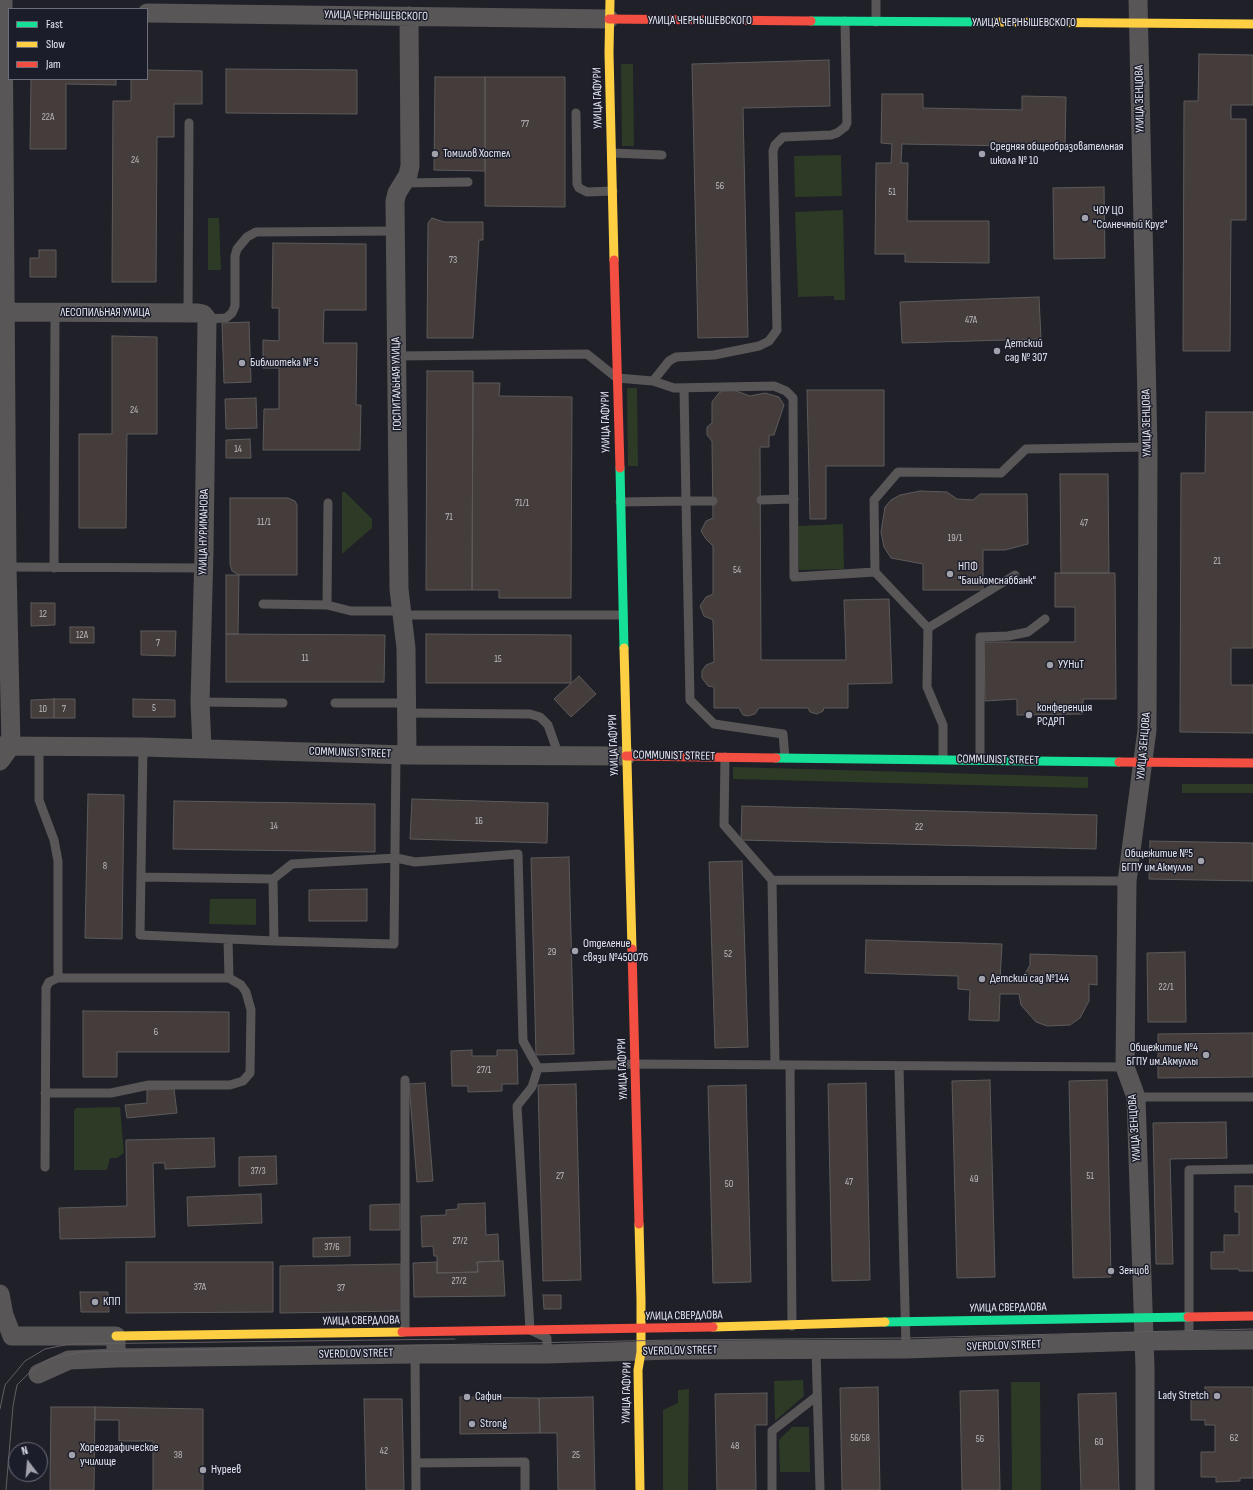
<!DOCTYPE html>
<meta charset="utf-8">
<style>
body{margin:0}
#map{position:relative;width:1253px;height:1490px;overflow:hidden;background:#202028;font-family:"Sofia Sans Condensed",sans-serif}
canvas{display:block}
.legend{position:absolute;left:8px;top:8px;width:140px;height:72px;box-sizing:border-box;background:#1c1d2b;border:1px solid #6d6e7a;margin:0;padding:5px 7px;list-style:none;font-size:12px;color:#e6e8f1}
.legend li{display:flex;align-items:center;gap:8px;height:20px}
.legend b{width:20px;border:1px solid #6d6e7a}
.north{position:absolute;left:8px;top:1442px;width:40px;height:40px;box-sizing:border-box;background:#1c1d2b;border:1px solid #6d6e7a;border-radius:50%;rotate:344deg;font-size:11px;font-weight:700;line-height:16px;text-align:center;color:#e6e8f1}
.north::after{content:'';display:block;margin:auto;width:14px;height:18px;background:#a1a2ab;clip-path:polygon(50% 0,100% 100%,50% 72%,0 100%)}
</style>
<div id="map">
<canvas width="1253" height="1490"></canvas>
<ul class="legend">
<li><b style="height:5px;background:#16e098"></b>Fast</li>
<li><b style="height:5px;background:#ffcf43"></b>Slow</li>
<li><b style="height:5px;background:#f24e42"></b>Jam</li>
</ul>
<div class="north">N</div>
</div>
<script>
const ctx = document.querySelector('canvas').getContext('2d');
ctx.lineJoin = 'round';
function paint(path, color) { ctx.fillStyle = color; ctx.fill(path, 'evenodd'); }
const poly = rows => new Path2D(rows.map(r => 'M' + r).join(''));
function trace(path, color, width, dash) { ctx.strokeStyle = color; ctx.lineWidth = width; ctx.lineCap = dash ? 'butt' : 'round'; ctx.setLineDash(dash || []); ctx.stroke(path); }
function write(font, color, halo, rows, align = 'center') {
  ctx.font = font + ' "Sofia Sans Condensed",sans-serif'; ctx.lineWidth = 3; ctx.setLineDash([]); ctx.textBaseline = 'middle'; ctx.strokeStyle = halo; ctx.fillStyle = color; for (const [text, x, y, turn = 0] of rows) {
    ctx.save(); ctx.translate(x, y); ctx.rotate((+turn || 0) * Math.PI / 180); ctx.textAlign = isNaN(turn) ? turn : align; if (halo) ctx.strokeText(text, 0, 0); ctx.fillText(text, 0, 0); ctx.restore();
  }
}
const green = poly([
 [621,64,633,64,634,146,622,146],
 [841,155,842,196,795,197,794,156],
 [843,210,845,300,834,300,834,296,798,297,795,212],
 [208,218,219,218,221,270,208,270],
 [627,388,637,388,638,466,628,466],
 [342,492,345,492,372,519,372,528,342,554],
 [843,524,844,569,799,570,798,526],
 [733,767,1088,777,1088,788,733,779],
 [1182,784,1253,784,1253,793,1182,793],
 [210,899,256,899,256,925,209,924],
 [120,1107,124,1153,117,1158,110,1158,107,1170,74,1170,74,1111,76,1108],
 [803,1380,804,1396,775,1421,774,1381],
 [1011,1382,1040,1382,1041,1490,1012,1490],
 [689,1389,688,1490,663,1490,663,1410,678,1403,678,1390],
 [792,1427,809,1427,810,1472,780,1472,779,1440]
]);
const building = poly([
 [1199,54,1253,55,1253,105,1231,105,1231,119,1246,119,1246,220,1231,220,1230,351,1183,351,1184,101,1198,101,1199,54],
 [829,60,830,106,743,108,748,337,698,338,692,64,829,60],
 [226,69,357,70,357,114,226,113,226,69],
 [147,70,202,71,202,104,174,104,174,137,157,137,156,282,112,282,113,101,131,101,131,79,147,79,147,70],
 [435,77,485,77,485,171,434,170,435,77],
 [485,77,565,77,565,207,485,206,485,77],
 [31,79,116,79,116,85,66,84,66,149,30,149,31,79],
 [882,94,923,94,923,108,1022,110,1022,96,1066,97,1065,147,902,144,901,163,908,163,907,221,989,221,989,263,905,262,905,254,875,254,876,163,891,163,892,144,881,143,882,94],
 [1104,187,1105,258,1054,259,1053,188,1104,187],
 [432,218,444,222,483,222,483,240,479,240,473,338,427,338,428,223,432,218],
 [273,243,366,244,366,310,324,310,323,343,357,343,356,405,361,405,360,450,263,450,264,409,279,409,279,368,263,368,263,340,279,341,279,308,272,308,273,243],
 [39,250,56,250,56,277,30,277,30,258,39,258,39,250],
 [1039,297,1041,339,902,343,900,302,1039,297],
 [249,322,251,382,224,383,222,323,249,322],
 [112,336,157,337,157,434,127,434,126,528,79,528,79,434,112,434,112,336],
 [427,371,473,371,472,590,426,590,427,371],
 [473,383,500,383,499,396,572,397,571,598,499,598,499,590,472,590,473,383],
 [728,388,750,396,765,393,779,397,784,405,774,435,769,435,769,447,760,447,761,660,846,660,844,600,889,599,892,683,848,684,848,708,824,708,823,711,817,714,810,712,808,708,759,708,755,714,748,716,743,715,739,708,714,708,714,687,708,686,702,678,702,671,706,665,714,662,713,620,704,616,700,606,706,597,713,594,713,546,706,539,701,531,706,521,713,518,712,441,707,435,707,427,712,423,712,402,719,393,728,388],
 [807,390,884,390,884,466,826,466,826,519,810,519,807,390],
 [256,398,257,428,226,429,225,399,256,398],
 [1206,412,1253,412,1253,648,1231,648,1231,685,1253,685,1253,733,1180,732,1181,473,1205,473,1206,412],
 [250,439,251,458,226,458,226,440,250,439],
 [1060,474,1108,474,1109,573,1061,573,1060,474],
 [920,491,947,492,957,499,973,500,980,494,1027,494,1028,544,1005,550,983,550,983,590,923,590,923,564,891,558,884,547,881,532,885,507,891,500,900,495,920,491],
 [230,498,288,498,295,501,297,505,297,575,239,575,232,571,230,564,230,498],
 [1055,573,1115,573,1116,699,1083,699,1083,714,1017,715,1017,699,985,701,984,642,1075,642,1075,607,1055,607,1055,573],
 [226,575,239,575,238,634,226,634,226,575],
 [31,603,55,603,55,625,31,626,31,603],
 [70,627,94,627,94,643,70,643,70,627],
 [141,631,176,631,175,656,141,655,141,631],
 [226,634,385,635,384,682,226,682,226,634],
 [426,634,571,635,571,683,426,683,426,634],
 [579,676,596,694,571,717,554,699,579,676],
 [54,699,54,718,31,718,31,700,54,699],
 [54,699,75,699,75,718,54,718,54,699],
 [133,699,175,700,175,717,133,717,133,699],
 [88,794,124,795,122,939,85,938,88,794],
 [412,799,548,803,547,843,410,839,412,799],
 [174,801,375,804,375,852,173,849,174,801],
 [742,806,1097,815,1096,849,741,840,742,806],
 [1150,841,1253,843,1253,881,1149,879,1150,841],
 [569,857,574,1054,536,1055,531,858,569,857],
 [742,861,748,1047,715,1048,709,862,742,861],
 [367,889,367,921,309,921,309,890,367,889],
 [866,940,1002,944,1000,980,1021,981,1030,965,1030,954,1097,956,1097,985,1089,984,1089,1001,1080,1018,1070,1025,1047,1026,1036,1022,1021,1005,1019,994,1000,994,999,1021,969,1020,970,990,958,989,958,976,865,973,866,940],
 [1185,952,1186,1022,1148,1022,1147,953,1185,952],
 [83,1011,229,1012,229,1052,117,1052,117,1077,83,1077,83,1011],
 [1253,1033,1253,1077,1158,1078,1158,1034,1253,1033],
 [472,1050,472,1056,497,1056,497,1050,517,1050,518,1084,502,1084,502,1091,468,1092,468,1086,452,1086,451,1051,472,1050],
 [990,1080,995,1277,957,1278,952,1081,990,1080],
 [1107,1080,1111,1277,1073,1278,1069,1081,1107,1080],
 [425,1083,433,1181,417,1182,409,1084,425,1083],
 [866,1083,870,1280,832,1281,828,1084,866,1083],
 [576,1084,581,1280,543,1281,538,1085,576,1084],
 [746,1085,751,1282,713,1283,708,1086,746,1085],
 [174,1089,177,1113,127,1118,125,1105,147,1103,147,1090,174,1089],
 [1226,1122,1227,1158,1170,1159,1173,1264,1156,1264,1153,1123,1226,1122],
 [214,1138,215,1167,165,1169,165,1163,153,1163,155,1237,60,1239,59,1208,127,1206,126,1140,214,1138],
 [276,1156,277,1184,239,1186,239,1157,276,1156],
 [1235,1186,1253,1186,1253,1271,1239,1271,1239,1269,1211,1269,1211,1252,1224,1252,1224,1235,1239,1235,1239,1212,1235,1212,1235,1186],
 [261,1194,262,1223,188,1226,187,1197,261,1194],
 [485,1203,486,1235,498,1234,499,1261,477,1262,478,1272,437,1273,437,1256,434,1256,433,1246,422,1247,421,1216,446,1215,446,1210,458,1209,458,1204,485,1203],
 [400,1204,400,1230,370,1230,370,1205,400,1204],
 [350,1237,350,1256,313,1257,313,1238,350,1237],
 [503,1261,505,1296,414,1297,413,1263,437,1262,437,1273,478,1272,477,1262,503,1261],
 [126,1262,273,1262,273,1312,126,1313,126,1262],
 [401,1264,402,1311,280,1313,280,1266,401,1264],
 [80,1292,108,1292,109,1312,81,1312,80,1292],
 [543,1295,561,1295,561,1309,544,1309,543,1295],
 [878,1387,880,1490,842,1490,840,1388,878,1387],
 [1205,1387,1253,1387,1253,1478,1240,1478,1240,1481,1216,1482,1216,1477,1201,1477,1201,1452,1215,1452,1215,1425,1205,1425,1205,1420,1191,1420,1191,1396,1205,1396,1205,1387],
 [998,1390,1000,1490,962,1490,960,1391,998,1390],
 [767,1393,767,1425,755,1425,756,1490,717,1490,715,1394,767,1393],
 [1116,1393,1119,1490,1081,1490,1078,1394,1116,1393],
 [460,1397,539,1398,540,1433,460,1434,460,1397],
 [593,1397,595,1490,558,1490,557,1433,540,1433,539,1398,593,1397],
 [364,1399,402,1399,404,1490,366,1490,364,1399],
 [51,1407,95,1407,94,1490,50,1490,51,1407],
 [95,1407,203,1409,203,1490,153,1490,153,1441,119,1441,119,1420,95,1420,95,1407]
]);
const lane = poly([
 [876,22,876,0],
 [576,113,577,184,579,188,587,192,613,191],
 [612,153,662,155],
 [404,183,468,182],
 [188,313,189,123],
 [207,319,226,318,232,313,235,306,235,256,237,249,247,237,256,232,396,231],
 [397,356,587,354,617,378,653,381,669,361,676,357,714,355,759,346,769,341,777,330,773,151,775,145,783,137,831,135,837,133,845,127,847,123,845,21],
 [653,381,674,388,774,386,786,391,793,398,794,577,875,572],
 [684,388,686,501,713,501],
 [761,500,794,499],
 [620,502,686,501,690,700,714,724,783,734,785,758],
 [7,567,204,568],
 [54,568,55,312],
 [263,604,327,605,328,503],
 [327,605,351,611,402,611],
 [403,615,623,615],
 [928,628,1015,575],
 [200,702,283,703],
 [335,703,407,703],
 [407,713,530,714,540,717,548,725,559,756],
 [39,747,39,800,54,840,58,861,58,978],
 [143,747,140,935,274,941,394,944,396,754],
 [725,757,724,825,772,880,775,1065],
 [943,759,943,725,927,687,928,628,875,572,874,500,898,472,1001,473,1026,449,1148,447],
 [980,760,980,637,1008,636,1028,632,1045,619],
 [141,877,273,879,292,864,396,858,415,862,518,854,523,1041,538,1068,635,1064,1125,1067],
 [273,879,274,941],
 [772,880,1127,881],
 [228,939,229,978],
 [790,1065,792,1326],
 [899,1066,906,1349],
 [538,1068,532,1087,517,1106,530,1330,547,1338,547,1354],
 [405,1080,405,1332],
 [1136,1097,1253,1097],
 [45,1167,46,988,49,982,58,978,229,978,241,985,246,992,251,1010,250,1073,243,1081,230,1085,149,1085,111,1093,45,1093],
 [1189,1340,1189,1170,1253,1169],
 [816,1349,820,1490],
 [415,1354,416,1490],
 [416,1463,525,1462,525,1490],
 [772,1490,772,1431,817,1396]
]);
const street = poly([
 [1138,0,1148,447,1147,730,1127,881,1125,1067,1136,1097,1145,1368,1145,1490],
 [147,13,609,19],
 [5,312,198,313,203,314,207,319,204,552,200,702,202,748],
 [0,746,143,747,407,755,626,756],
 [407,755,406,648,399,589,395,201,397,193,408,175,410,166,409,16],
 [0,761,11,746,7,567,3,0],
 [0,1294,4,1315,12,1336,116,1336,116,1351],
 [38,1374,69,1360,116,1358,415,1354,547,1354,672,1350,906,1349,1144,1341,1253,1340]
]);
const fast = poly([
 [811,21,996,22],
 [620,468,624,648],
 [776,758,1119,762],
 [885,1322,1188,1317]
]);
const slow = poly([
 [610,0,609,53,614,260],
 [996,22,1253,24],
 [624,648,632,949],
 [639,1224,641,1300,641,1352,638,1370,640,1490],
 [713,1327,885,1322],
 [116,1336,402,1332]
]);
const jam = poly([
 [609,19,811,21],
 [614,260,620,468],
 [626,756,776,758],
 [1119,762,1253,763],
 [632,949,639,1224],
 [1188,1317,1253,1316],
 [402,1332,713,1327]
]);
const tram = poly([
 [0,1409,5,1385,25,1361,45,1349,70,1344,455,1339],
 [6,1490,13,1406,17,1385,31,1371,50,1359,81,1352,674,1340,905,1338,1253,1329]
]);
const markers = [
 [435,154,4,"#a1a2ab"],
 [982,154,4,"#a1a2ab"],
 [1085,218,4,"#a1a2ab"],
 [997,351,4,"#a1a2ab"],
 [242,363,4,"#a1a2ab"],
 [950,574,4,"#a1a2ab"],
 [1050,665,4,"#a1a2ab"],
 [1029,715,4,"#a1a2ab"],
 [1201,861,4,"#a1a2ab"],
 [575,951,4,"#a1a2ab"],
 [982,979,4,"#a1a2ab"],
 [1206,1055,4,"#a1a2ab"],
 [1111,1271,4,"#a1a2ab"],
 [95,1302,4,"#a1a2ab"],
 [1217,1396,4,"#a1a2ab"],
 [467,1397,4,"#a1a2ab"],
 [472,1424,4,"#a1a2ab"],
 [72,1455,4,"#a1a2ab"],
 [203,1470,4,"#a1a2ab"]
];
const numberNames = [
 ["22А",48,117],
 ["77",525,124],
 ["24",135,160],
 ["56",720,186],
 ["51",892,192],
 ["73",453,260],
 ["47А",971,320],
 ["24",134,410],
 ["14",238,449],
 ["71/1",522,503],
 ["71",449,517],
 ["11/1",264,522],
 ["47",1084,523],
 ["19/1",955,538],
 ["21",1217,561],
 ["54",737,570],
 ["12",43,614],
 ["12А",82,635],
 ["7",158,643],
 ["11",305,658],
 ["15",498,659],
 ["5",154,708],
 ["10",43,709],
 ["7",64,709],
 ["16",479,821],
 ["14",274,826],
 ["22",919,827],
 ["8",105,866],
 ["29",552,952],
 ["52",728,954],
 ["22/1",1166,987],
 ["6",156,1032],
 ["27/1",484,1070],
 ["37/3",258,1171],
 ["27",560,1176],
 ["51",1090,1176],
 ["49",974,1179],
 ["47",849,1182],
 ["50",729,1184],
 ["27/2",460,1241],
 ["37/6",332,1247],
 ["27/2",459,1281],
 ["37А",200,1287],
 ["37",341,1288],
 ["56/58",860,1438],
 ["62",1234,1438],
 ["56",980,1439],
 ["60",1099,1442],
 ["48",735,1446],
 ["42",384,1451],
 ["38",178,1455],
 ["25",576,1455]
];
const streetNames = [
 ["УЛИЦА ЧЕРНЫШЕВСКОГО",376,16,1],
 ["УЛИЦА ЧЕРНЫШЕВСКОГО",700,21],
 ["УЛИЦА ЧЕРНЫШЕВСКОГО",1024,23],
 ["УЛИЦА ГАФУРИ",598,98,-91],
 ["УЛИЦА ЗЕНЦОВА",1140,99,-91],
 ["ЛЕСОПИЛЬНАЯ УЛИЦА",105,313],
 ["ГОСПИТАЛЬНАЯ УЛИЦА",397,384,-91],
 ["УЛИЦА ГАФУРИ",606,422,-91],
 ["УЛИЦА ЗЕНЦОВА",1147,423,-91],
 ["УЛИЦА НУРИМАНОВА",204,532,-89],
 ["УЛИЦА ГАФУРИ",614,745,-92],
 ["УЛИЦА ЗЕНЦОВА",1144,746,-85],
 ["COMMUNIST STREET",350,753,2],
 ["COMMUNIST STREET",674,756,1],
 ["COMMUNIST STREET",998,760,1],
 ["УЛИЦА ГАФУРИ",623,1069,-92],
 ["УЛИЦА ЗЕНЦОВА",1135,1128,-94],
 ["УЛИЦА СВЕРДЛОВА",1008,1308,-1],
 ["УЛИЦА СВЕРДЛОВА",684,1316,-1],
 ["УЛИЦА СВЕРДЛОВА",361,1321,-1],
 ["SVERDLOV STREET",1004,1346,-2],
 ["SVERDLOV STREET",680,1351,-1],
 ["SVERDLOV STREET",356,1354,-1],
 ["УЛИЦА ГАФУРИ",627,1393,-89]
];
const poiNames = [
 ["Средняя общеобразовательная",990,147],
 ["школа № 10",990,161],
 ["Томилов Хостел",443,154],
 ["ЧОУ ЦО",1093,211],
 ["\"Солнечный Круг\"",1093,225],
 ["Детский",1005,344],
 ["сад № 307",1005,358],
 ["Библиотека № 5",250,363],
 ["НПФ",958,567],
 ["\"Башкомснаббанк\"",958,581],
 ["УУНиТ",1058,665],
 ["конференция",1037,708],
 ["РСДРП",1037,722],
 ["Общежитие №5",1193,854,"right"],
 ["БГПУ им.Акмуллы",1193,868,"right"],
 ["Отделение",583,944],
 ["связи №450076",583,958],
 ["Детский сад №144",990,979],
 ["Общежитие №4",1198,1048,"right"],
 ["БГПУ им.Акмуллы",1198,1062,"right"],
 ["Зенцов",1119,1271],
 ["КПП",103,1302],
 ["Lady Stretch",1209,1396,"right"],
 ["Сафин",475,1397],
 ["Strong",480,1424],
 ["Хореографическое",80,1448],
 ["училище",80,1462],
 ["Нуреев",211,1470]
];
paint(green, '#2c3a26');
paint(building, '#443d3b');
trace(building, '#5c5a5b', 1);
trace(lane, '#585656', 9);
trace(street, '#585656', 19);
trace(fast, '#16e098', 9);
trace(slow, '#ffcf43', 9);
trace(jam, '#f24e42', 9);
trace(tram, '#615f61', 1);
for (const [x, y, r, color] of markers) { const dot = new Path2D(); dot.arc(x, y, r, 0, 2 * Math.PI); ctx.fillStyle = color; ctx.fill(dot); trace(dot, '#1c1d2b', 1.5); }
write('10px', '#bebdc4', null, numberNames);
write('12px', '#e6e8f1', '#1c1d2b', streetNames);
write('12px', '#e6e8f1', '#1c1d2b', poiNames, 'left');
</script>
